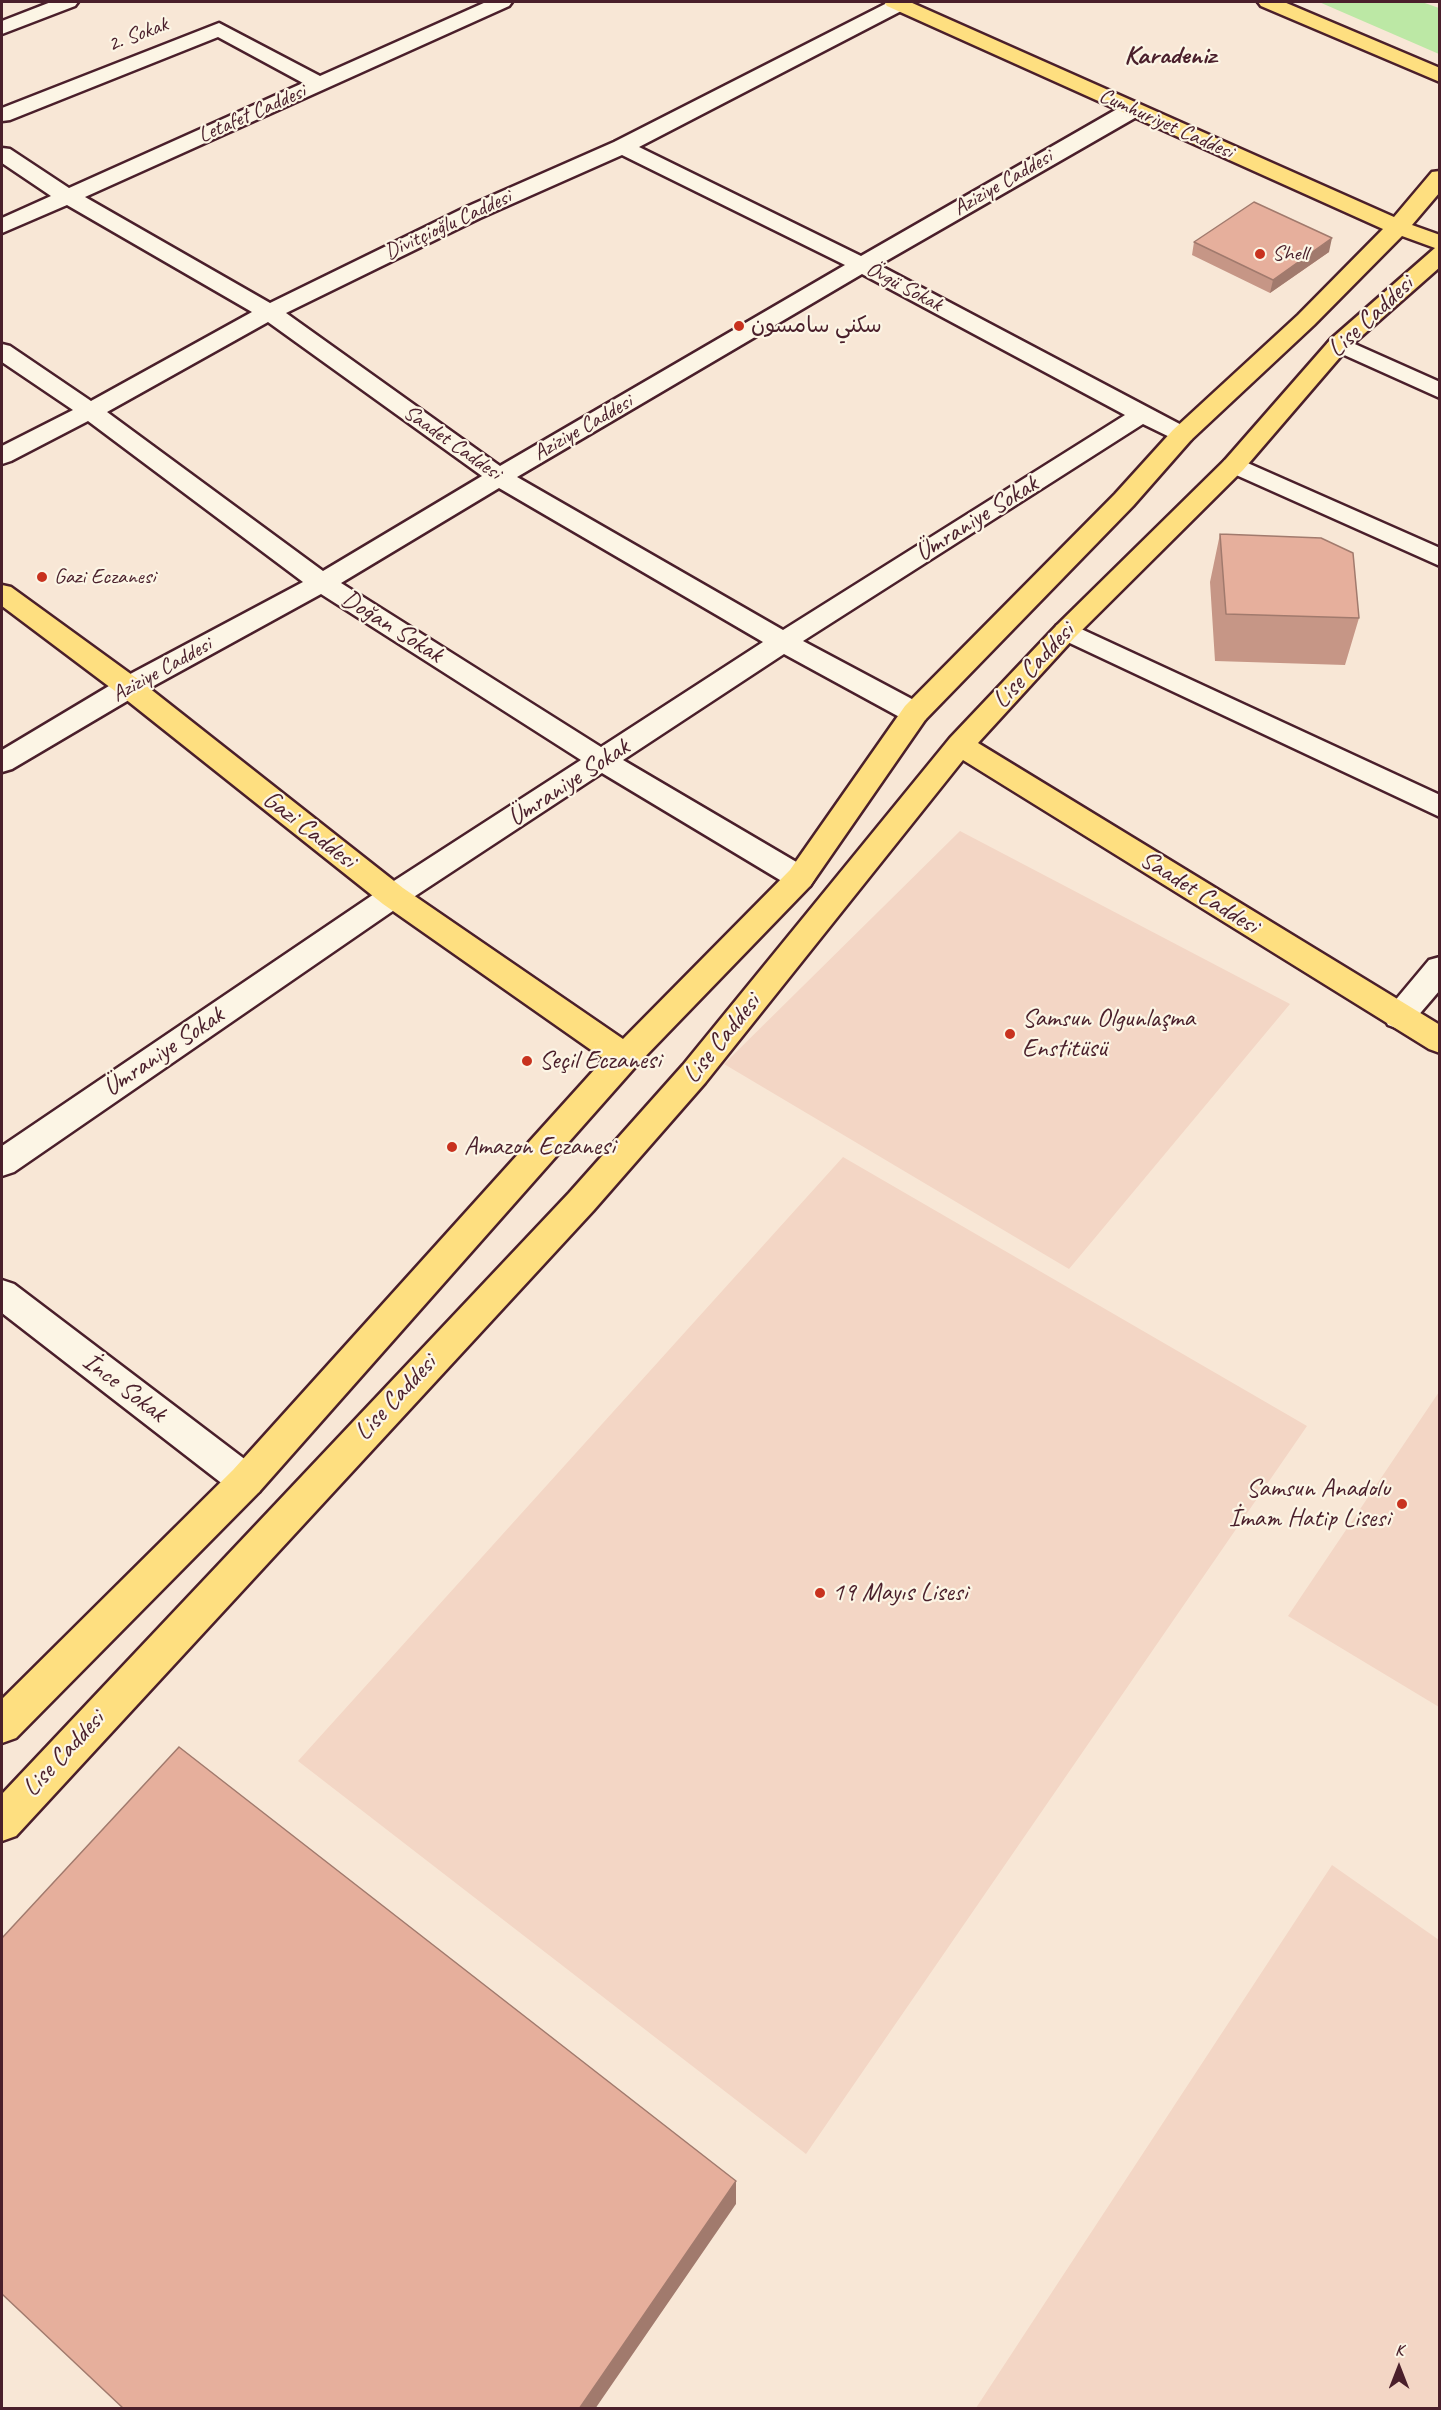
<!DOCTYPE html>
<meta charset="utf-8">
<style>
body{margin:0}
#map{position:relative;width:1441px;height:2410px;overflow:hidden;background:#f8e7d6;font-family:Caveat,sans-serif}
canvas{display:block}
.frame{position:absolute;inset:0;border:3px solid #4a1f2b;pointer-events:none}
.north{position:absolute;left:1369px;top:2338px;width:60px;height:60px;-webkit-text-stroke:4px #fcf5e5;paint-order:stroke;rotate:0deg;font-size:16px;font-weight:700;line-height:24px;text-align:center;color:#4a1f2b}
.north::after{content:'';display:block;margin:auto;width:21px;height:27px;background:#4a1f2b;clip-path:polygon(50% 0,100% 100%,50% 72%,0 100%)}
</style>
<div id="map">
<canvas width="1441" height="2410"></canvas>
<div class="frame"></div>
<div class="north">K</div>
</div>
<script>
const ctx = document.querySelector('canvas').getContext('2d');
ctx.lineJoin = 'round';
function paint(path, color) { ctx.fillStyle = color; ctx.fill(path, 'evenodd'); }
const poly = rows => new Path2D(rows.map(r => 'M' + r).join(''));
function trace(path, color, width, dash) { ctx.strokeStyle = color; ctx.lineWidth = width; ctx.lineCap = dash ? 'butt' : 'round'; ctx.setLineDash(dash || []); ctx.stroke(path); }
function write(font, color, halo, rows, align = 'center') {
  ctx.font = font + ' Caveat,"Playpen Sans Arabic",sans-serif'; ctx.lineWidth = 4.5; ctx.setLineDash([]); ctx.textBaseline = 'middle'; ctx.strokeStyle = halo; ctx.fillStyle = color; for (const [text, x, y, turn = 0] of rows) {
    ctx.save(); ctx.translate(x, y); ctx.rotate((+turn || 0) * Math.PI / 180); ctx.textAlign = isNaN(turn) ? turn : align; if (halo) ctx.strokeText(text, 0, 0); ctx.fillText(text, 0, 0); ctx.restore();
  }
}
const built = poly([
 [960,831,1290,1004,1069,1269,724,1064],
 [843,1157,1307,1426,806,2154,298,1761],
 [1439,1392,1439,1707,1288,1616],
 [1332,1865,1439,1940,1439,2408,976,2408]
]);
const green = poly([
 [1319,2,1422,2,1439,8,1439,54]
]);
const minor = poly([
 [51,2,78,2,75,6,2,34,2,21,51,2],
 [486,2,512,2,509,6,85,197,270,303,464,208,614,142,889,2,908,2,910,4,907,8,639,147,861,256,1124,105,1132,104,1140,105,1143,110,1140,115,879,265,1191,430,1194,435,1191,440,1182,443,1143,424,803,641,925,706,929,713,925,720,915,722,905,720,784,654,623,760,810,870,815,878,810,886,800,889,790,886,602,773,403,904,14,1172,2,1176,2,1146,383,888,581,760,321,594,139,694,12,769,2,772,2,750,119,680,303,582,88,421,11,461,2,464,2,446,73,410,2,362,2,344,10,346,91,401,252,312,67,205,2,233,2,218,51,196,2,163,2,148,10,149,69,188,303,83,218,37,10,120,2,121,2,108,219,23,320,76,486,2],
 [622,155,845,265,500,466,286,313,480,218,622,155],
 [862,274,1125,415,783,630,517,477,862,274],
 [268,322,482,476,323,571,107,412,268,322],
 [499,488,763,642,601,747,341,583,499,488],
 [1339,337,1440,382,1440,398,1331,349,1327,344,1331,339,1339,337],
 [1234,457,1440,548,1440,566,1225,470,1221,465,1225,460,1234,457],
 [1066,622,1440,795,1440,817,1057,637,1053,631,1057,625,1066,622],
 [1440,957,1440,990,1410,1025,1399,1029,1388,1025,1384,1017,1388,1009,1429,960,1440,957],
 [2,1280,14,1284,259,1470,264,1481,259,1492,246,1497,233,1492,2,1313,2,1280]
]);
const major = poly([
 [884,2,910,2,1394,217,1432,172,1440,171,1440,192,1412,225,1440,235,1440,267,1347,349,1243,470,1075,637,978,743,1440,1025,1440,1053,1429,1049,963,760,705,1083,593,1211,16,1836,2,1841,2,1794,569,1193,683,1065,950,738,1057,625,1225,460,1331,339,1435,248,1402,236,1314,325,1191,440,1133,506,925,720,810,886,636,1066,259,1492,16,1738,2,1743,2,1699,233,1470,604,1059,383,904,119,694,2,606,2,585,11,587,139,680,403,888,623,1039,790,870,905,706,1115,494,1173,430,1298,315,1383,229,887,6,884,2],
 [1258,2,1284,2,1440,68,1440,82,1261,6,1258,2]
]);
const wall = poly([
 [1194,242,1329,252,1270,293,1192,255],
 [1220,534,1359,618,1345,665,1215,661,1210,582]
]);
const shadedWall = poly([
 [1332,238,1329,252,1270,293,1273,280],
 [736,2181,736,2204,595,2409,579,2409]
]);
const building = poly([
 [1254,202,1332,238,1273,280,1194,242,1254,202],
 [1220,534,1321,538,1353,553,1359,618,1226,614,1220,534],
 [179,1747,736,2181,579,2409,124,2409,2,2294,2,1938,179,1747]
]);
const markers = [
 [1260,254,6,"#c8321e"],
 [739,326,6,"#c8321e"],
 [42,577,6,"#c8321e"],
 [1010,1034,6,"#c8321e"],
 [527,1061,6,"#c8321e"],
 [452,1147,6,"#c8321e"],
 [1402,1504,6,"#c8321e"],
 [820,1593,6,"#c8321e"]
];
const farStreetnames = [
 ["2. Sokak",138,35,-21],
 ["Letafet Caddesi",252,114,-24],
 ["Cumhuriyet Caddesi",1166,124,24],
 ["Aziziye Caddesi",1003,183,-30],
 ["Divitçioğlu Caddesi",448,225,-25],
 ["Övgü Sokak",904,287,28],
 ["Aziziye Caddesi",583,428,-30],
 ["Saadet Caddesi",452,443,35],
 ["Aziziye Caddesi",162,670,-29]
];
const farPoinames = [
 ["Shell",1272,254],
 ["سكني سامسون",751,326],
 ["Gazi Eczanesi",54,577]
];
const streetNames = [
 ["Lise Caddesi",1371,317,-43],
 ["Ümraniye Sokak",977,519,-32],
 ["Doğan Sokak",392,627,32],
 ["Lise Caddesi",1034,666,-47],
 ["Ümraniye Sokak",569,783,-33],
 ["Gazi Caddesi",309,830,38],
 ["Saadet Caddesi",1199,893,32],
 ["Lise Caddesi",722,1039,-51],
 ["Ümraniye Sokak",164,1052,-34],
 ["İnce Sokak",124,1388,37],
 ["Lise Caddesi",396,1398,-47],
 ["Lise Caddesi",64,1754,-47]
];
const poiNames = [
 ["Samsun Olgunlaşma",1022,1019],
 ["Enstitüsü",1022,1049],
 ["Seçil Eczanesi",539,1061],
 ["Amazon Eczanesi",464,1147],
 ["Samsun Anadolu",1390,1489,"right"],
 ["İmam Hatip Lisesi",1390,1519,"right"],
 ["19 Mayıs Lisesi",832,1593]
];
const farDistrictnames = [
 ["Karadeniz",1170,56]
];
paint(built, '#f3d6c5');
paint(green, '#bce8a5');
trace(minor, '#4a1f2b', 5);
trace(major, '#4a1f2b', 5);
paint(minor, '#fcf5e5');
paint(major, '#fedf80');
paint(wall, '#c69686');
paint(shadedWall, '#a17a6d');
paint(building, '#e6af9c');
trace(building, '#a17a6d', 1.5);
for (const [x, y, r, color] of markers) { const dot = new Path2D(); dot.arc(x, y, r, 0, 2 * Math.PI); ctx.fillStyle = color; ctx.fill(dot); trace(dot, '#fcf5e5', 2); }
write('22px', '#4a1f2b', '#fcf5e5', farStreetnames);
write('22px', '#4a1f2b', '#fcf5e5', farPoinames, 'left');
write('26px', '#4a1f2b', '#fcf5e5', streetNames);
write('26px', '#4a1f2b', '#fcf5e5', poiNames, 'left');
write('bold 27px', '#4a1f2b', '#fcf5e5', farDistrictnames);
</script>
